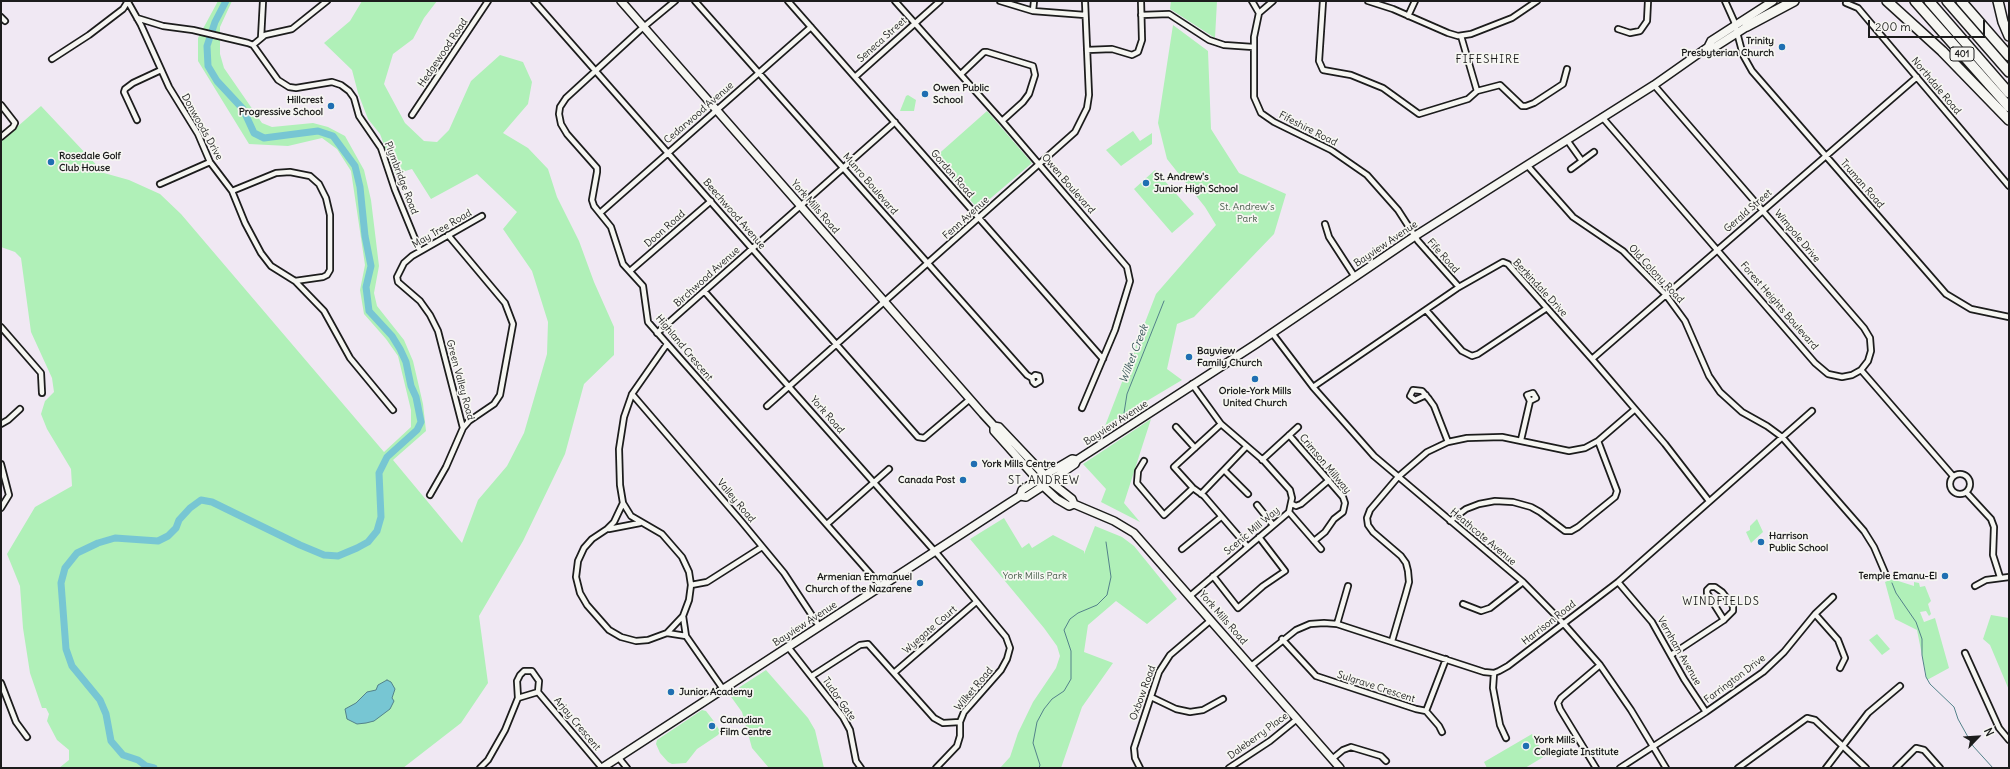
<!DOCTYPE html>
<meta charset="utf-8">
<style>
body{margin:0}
#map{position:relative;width:2010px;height:769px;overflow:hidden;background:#f0e8f3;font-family:Delius,sans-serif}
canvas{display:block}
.frame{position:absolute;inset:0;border:2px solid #1c1c1c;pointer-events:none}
.north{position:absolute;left:1958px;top:717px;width:40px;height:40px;-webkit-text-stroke:3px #f6f6f2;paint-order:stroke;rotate:65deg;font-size:11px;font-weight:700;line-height:16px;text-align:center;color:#1c1c1c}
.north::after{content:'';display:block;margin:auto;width:14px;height:18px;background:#1c1c1c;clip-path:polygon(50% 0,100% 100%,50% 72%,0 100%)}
.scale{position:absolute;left:1868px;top:20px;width:117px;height:18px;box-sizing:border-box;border:2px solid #1c1c1c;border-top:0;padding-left:5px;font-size:12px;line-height:14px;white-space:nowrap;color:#1c1c1c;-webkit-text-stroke:3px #f6f6f2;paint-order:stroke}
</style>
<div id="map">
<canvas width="2010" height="769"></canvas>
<div class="frame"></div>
<div class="north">N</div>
<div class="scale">200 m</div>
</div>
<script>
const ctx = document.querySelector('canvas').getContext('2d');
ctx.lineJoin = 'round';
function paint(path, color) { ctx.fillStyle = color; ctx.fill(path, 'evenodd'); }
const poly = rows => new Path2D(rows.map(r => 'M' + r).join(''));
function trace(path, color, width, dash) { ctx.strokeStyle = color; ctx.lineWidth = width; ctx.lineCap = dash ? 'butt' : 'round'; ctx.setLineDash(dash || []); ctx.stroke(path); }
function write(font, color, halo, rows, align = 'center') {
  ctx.font = font + ' Delius,sans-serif'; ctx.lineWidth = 3.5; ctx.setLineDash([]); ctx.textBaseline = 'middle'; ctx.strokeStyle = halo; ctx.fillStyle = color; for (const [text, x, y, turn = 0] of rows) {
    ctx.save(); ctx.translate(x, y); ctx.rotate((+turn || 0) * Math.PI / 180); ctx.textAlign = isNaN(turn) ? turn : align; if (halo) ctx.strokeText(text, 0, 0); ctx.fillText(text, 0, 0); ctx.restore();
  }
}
const green = poly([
 [218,1,232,1,220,27,220,54,224,68,262,123,272,127,313,123,328,127,345,136,364,170,371,200,379,266,374,293,377,306,404,340,413,361,423,404,426,431,393,460,462,543,478,500,507,466,524,433,547,354,548,322,532,271,503,229,517,212,477,174,431,199,412,169,395,174,380,134,368,119,358,93,352,70,324,43,350,21,362,1,437,1,424,18,413,39,393,54,384,84,405,123,424,141,437,142,449,130,471,81,500,55,523,62,532,82,528,104,503,133,528,148,548,169,557,197,579,241,594,282,614,327,614,355,584,384,565,454,523,541,479,616,488,683,461,723,403,768,59,768,69,760,69,750,57,740,47,721,49,714,46,708,42,708,30,673,23,628,20,586,7,554,35,507,72,486,71,469,47,429,41,414,45,401,54,392,52,378,31,332,21,258,15,252,1,247,1,141,41,106,104,173,129,180,160,194,181,214,384,452,411,427,411,410,398,356,386,339,364,314,360,290,365,265,351,171,337,149,322,138,288,146,249,144,198,61,198,38],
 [1171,1,1217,1,1215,38,1170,9],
 [1173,25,1208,51,1211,129,1239,173,1286,194,1274,234,1194,317,1177,324,1167,369,1182,380,1105,426,1156,294,1216,225,1205,207,1167,159,1158,123],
 [908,95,916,100,914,111,900,111,906,96],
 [987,111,1032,163,978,209,934,158],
 [1133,131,1140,141,1152,133,1152,144,1121,166,1106,150],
 [1155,170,1194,214,1172,233,1134,189],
 [1151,419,1124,503,1140,522,1101,502,1106,489,1083,464],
 [1004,518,1022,548,1029,543,1032,548,1053,535,1084,551,1084,554,1095,526,1122,537,1134,546,1177,599,1147,624,1116,601,1088,625,1084,652,1113,663,1082,707,1061,768,1000,768,1010,757,1018,733,1033,702,1056,668,1060,656,1057,646,1044,628,970,539],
 [1757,519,1763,532,1751,543,1746,532,1750,530,1750,526],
 [1892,579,1914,586,1914,582,1919,583,1920,587,1925,586,1931,601,1928,604,1931,614,1929,616,1926,611,1920,612,1924,622,1935,618,1949,668,1927,680,1917,630,1895,619,1885,582],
 [1991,615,2009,618,2009,690,1990,645,1983,639],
 [1877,634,1890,649,1882,655,1869,640],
 [766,670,808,718,815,730,824,768,769,768,752,748,742,712,729,694],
 [702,710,706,711,716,724,720,732,718,735,697,749,686,763,672,764,668,762,660,753,656,744,657,740],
 [1532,734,1545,756,1525,768,1487,768,1484,762]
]);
const water = poly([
 [387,680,391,682,395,689,392,698,394,701,390,709,374,721,366,723,357,724,347,719,345,709,356,703,367,692,376,690,378,685,387,680]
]);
const stream = poly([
 [1124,413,1127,394,1164,301],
 [1892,583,1896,593,1916,622,1922,639,1922,655,1926,677,1930,684,1954,707,1958,719,1973,746,1993,768],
 [1039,768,1040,765,1033,743,1037,722,1044,709,1052,699,1064,691,1071,679,1071,651,1064,630,1070,619,1078,613,1097,605,1107,595,1111,577,1106,542]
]);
const river = poly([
 [154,768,146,766,138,760,123,755,111,741,106,714,100,700,72,666,66,649,61,583,65,568,77,553,98,543,115,538,158,541,168,536,176,528,179,520,190,508,201,500,212,502,300,545,324,555,338,556,357,548,368,542,377,531,381,517,379,473,387,457,417,430,421,422,416,397,411,386,406,362,400,349,392,336,369,311,366,287,371,266,365,236,360,187,355,166,333,136,318,131,264,138,254,133,243,109,217,81,208,66,207,46,215,22,226,1]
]);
const street = poly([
 [534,1,918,437,924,438,970,399],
 [675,1,640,30,566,98,560,107,559,114,561,124,567,134,597,168,597,172,592,200,594,206,611,227,623,264,643,286,648,322,881,586],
 [695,1,1027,375,1032,378,1033,382,1035,384,1040,381,1039,376,1035,375,1032,378],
 [788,1,1103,359],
 [895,1,1002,121,1127,267,1130,281,1115,330,1082,408],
 [1000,1,1033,11,1085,15],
 [1252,1,1259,13],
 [1273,1,1259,13,1254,37,1254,97,1261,113,1274,122,1331,150,1367,175,1398,210,1418,241,1459,287],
 [1323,1,1319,61,1323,70,1351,75,1383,88,1419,114,1468,99,1477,91,1461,36],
 [1368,1,1393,9,1448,33,1458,36,1471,34,1512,18,1537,1],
 [1725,1,1734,21,1743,55,1752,71,1946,294,1971,309,2009,317],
 [128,2,141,25,169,87,198,134,210,162,232,191,245,223,261,253,271,266,295,281,323,277,327,275,330,270,330,215,326,198,319,184,310,176,290,172,276,173,232,191],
 [1846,3,1858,8,2009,186],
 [1033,11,1034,1],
 [1141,15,1169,14,1209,40,1224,45,1253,47],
 [1408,16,1415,1],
 [1,17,5,21],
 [137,18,163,26,193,30,248,43,253,45,278,80,289,87,296,88,332,82,341,85,349,91,354,98,359,116,381,148,395,190,420,251],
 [1618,29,1630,33,1640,31,1647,21,1648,1],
 [261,38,263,1],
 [253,45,265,35,292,29,327,1],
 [1087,50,1112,49,1132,55,1138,52,1142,40,1141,1],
 [52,59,89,35,123,9,128,1],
 [961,74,984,52,987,52,1033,66,1035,75,1029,94,1023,102,1002,121],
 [855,77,940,1],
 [1477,91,1500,85,1522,106,1526,106,1534,103,1563,84,1567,69],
 [1,105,15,123,13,127,1,137],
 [412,115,488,1],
 [1602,117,1815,363,1828,374,1842,377,1852,375,1861,370,1868,361,1871,351,1870,338,1864,328,1654,85],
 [137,120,124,92,125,89,133,83,161,70],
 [1567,140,1582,161],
 [1527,165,1573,217,1623,251,1666,295,1685,321,1709,376,1720,392,1742,412,1767,426,1782,437,1864,531,1874,547,1886,575],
 [1571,169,1594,152],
 [160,184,210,162],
 [600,213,811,27],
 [1325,224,1329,237,1355,277],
 [448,235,505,303,513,324,500,395,494,404,469,421,463,428],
 [630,271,711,201],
 [295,281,324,311,350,358,393,410],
 [705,292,939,556,1006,637,1010,648,1007,659,1001,670,964,712,960,722,960,736,957,746,936,768],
 [1426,310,1462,351,1472,356,1478,354,1547,308],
 [1,327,41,373,42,393],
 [657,333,895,122],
 [1272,333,1313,387,1374,456,1523,582,1563,623,1600,665,1631,710,1666,768],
 [667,344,632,394,624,417,619,449,620,485,623,503,614,522,607,529,592,539,584,548,578,561,576,577,580,593,587,605,609,630,621,637,636,641,648,640,667,633,686,636,723,689],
 [1592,359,1917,77],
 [1861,370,1953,476],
 [1313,387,1459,287,1503,262,1508,264,1592,359,1665,444,1709,501],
 [632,394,741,521,784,573,819,626],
 [1426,395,1415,400,1410,396,1413,390,1422,391,1429,399,1434,406,1448,442],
 [767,406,1075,132,1087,108,1089,95,1085,1],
 [1,424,8,420,20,409],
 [1221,424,1174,467,1193,488,1204,496,1247,546],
 [1176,427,1195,448],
 [1289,435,1343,497,1345,503,1343,512,1334,519,1325,532,1314,541],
 [1521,440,1530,401,1527,395,1533,393,1536,398,1530,401],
 [1262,460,1298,427],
 [1144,461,1138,471,1137,483,1164,515,1193,488],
 [1,464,9,495,1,508],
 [1225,471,1248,494],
 '1950 484a10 10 0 1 1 20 0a10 10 0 1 1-20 0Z',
 [1966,492,1991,519,1994,527,1993,555,2000,577],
 [1201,494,1246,447],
 [430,495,446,467,463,428,438,331,430,315,420,301,398,282,397,277,404,263,412,256,482,216],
 [623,503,631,516,662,534,682,557,689,572,691,585,689,600,683,616,686,636],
 [1292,504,1296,506,1301,504,1329,480],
 [1257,505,1273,525],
 [1289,512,1321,549],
 [1450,521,1466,509,1479,504,1495,501,1513,502,1531,507,1540,512,1565,531,1571,531,1578,527,1615,497,1617,491,1598,441],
 [827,524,889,469],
 [609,529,640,523],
 [1182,549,1221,517],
 [1213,576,1238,608,1263,586,1285,571,1259,537],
 [1618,582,1652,622,1684,679,1706,712],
 [691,585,707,582,762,547],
 [1975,586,1986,580,2009,577],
 [1190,596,1289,512,1292,498,1290,490,1264,461,1221,424,1192,384],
 [1463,604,1481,611,1490,608,1523,582],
 [1815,614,1838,640,1845,658,1840,668],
 [1337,624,1348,586],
 [667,633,683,616],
 [1282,639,1316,676,1416,709,1426,711,1446,659],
 [1392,641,1406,593,1409,582,1408,571,1406,563,1401,556,1373,532,1368,525,1367,518,1370,510,1398,477,1427,452,1448,442,1467,438,1502,437,1569,451,1585,448,1598,441,1634,410],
 [788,647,843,717,850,730,856,761,861,768],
 [1965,653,1999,728,2009,740],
 [1671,655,1724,620,1733,611,1733,606,1722,592,1715,587,1710,587,1707,590,1707,593,1724,620],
 [1251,666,1296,630,1310,624,1324,623,1337,624,1484,672,1494,673,1499,671,1508,666,1618,582,1812,411],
 [895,672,976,602],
 [1494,673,1493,688,1500,725,1506,738],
 [812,676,860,645,868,644,934,718,943,723,960,722],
 [1,683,16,722,27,737],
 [1151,697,1176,709,1190,712,1203,710,1223,699],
 [518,698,517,681,520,675,524,671,532,671,539,681,538,692,602,768],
 [1426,711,1439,726,1442,732],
 [618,757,627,768],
 [1332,759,1343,750,1351,747,1381,756,1386,761],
 [480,768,488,760,505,730,518,698,538,692],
 [1140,768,1135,758,1134,748,1159,672,1170,655,1211,620],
 [1229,768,1270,741,1297,719],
 [1596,768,1560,709,1558,703,1561,698,1600,665],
 [1620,768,1706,712,1763,672,1784,652,1815,614,1833,597],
 [1738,768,1807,718,1815,720,1866,768],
 [1826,768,1868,713,1900,686],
 [1896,768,1916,748,1924,750,1940,768]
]);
const secondary = poly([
 [621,1,983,414,994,426,994,431,1043,486,1057,499,1069,506,1074,504,1114,521,1134,533,1340,768],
 [1708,47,1715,47,1751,24],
 [994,426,999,427,1053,484,1072,499,1074,504],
 [1020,496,1022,490,1050,472,1072,459,1077,460],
 [602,768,1006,505,1020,496,1026,497,1043,486,1075,464,1077,460,1256,344,1415,236,1654,85,1708,47,1711,41,1773,1]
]);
const highway = poly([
 [1887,1,1942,51,2009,120],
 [1915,1,2009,107],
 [1929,1,2009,93],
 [1947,1,2009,72],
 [1961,1,2009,56],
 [1998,1,2003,22,2009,36],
 [1747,26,1794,1]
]);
const markers = [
 [1782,47,4,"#1f6fb2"],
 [925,94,4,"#1f6fb2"],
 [331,106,4,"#1f6fb2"],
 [51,162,4,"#1f6fb2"],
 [1146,183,4,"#1f6fb2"],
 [1189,357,4,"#1f6fb2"],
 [1255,379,4,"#1f6fb2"],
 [974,464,4,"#1f6fb2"],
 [963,480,4,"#1f6fb2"],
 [1761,542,4,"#1f6fb2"],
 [1945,576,4,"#1f6fb2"],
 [920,583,4,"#1f6fb2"],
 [671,692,4,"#1f6fb2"],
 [712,726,4,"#1f6fb2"],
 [1526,746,4,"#1f6fb2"]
];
const shields = [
 [1962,54,24]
];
const shieldNames = [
 ["401",1962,54]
];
const streetNames = [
 ["Seneca Street",882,40,-42],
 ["Hedgewood Road",443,53,-56],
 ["Northdale Road",1936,86,50],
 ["Cedarwood Avenue",699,113,-41],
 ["Donwoods Drive",202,127,61],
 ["Fifeshire Road",1308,129,27],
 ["Gordon Road",952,174,49],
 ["Plymbridge Road",401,178,69],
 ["Munro Boulevard",870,184,49],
 ["Owen Boulevard",1068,184,49],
 ["Truman Road",1862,184,49],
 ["York Mills Road",815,207,49],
 ["Gerald Street",1748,211,-41],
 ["Beechwood Avenue",734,214,49],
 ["Fenn Avenue",966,218,-42],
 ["May Tree Road",442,229,-30],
 ["Doon Road",665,229,-41],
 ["Wimpole Drive",1797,236,50],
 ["Bayview Avenue",1386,244,-34],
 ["Fife Road",1443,256,48],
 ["Old Colony Road",1656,274,47],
 ["Birchwood Avenue",707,277,-42],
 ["Berkindale Drive",1540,288,47],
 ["Forest Heights Boulevard",1779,306,49],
 ["Highland Crescent",684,348,50],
 ["Green Valley Road",460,380,75],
 ["York Road",827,415,49],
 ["Bayview Avenue",1116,423,-33],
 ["Crimson Millway",1325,464,50],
 ["Valley Road",736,501,50],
 ["Scenic Mill Way",1252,531,-40],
 ["Heathcote Avenue",1483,537,40],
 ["York Mills Road",1223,618,49],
 ["Harrison Road",1549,623,-38],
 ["Bayview Avenue",805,624,-33],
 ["Wyegate Court",930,630,-41],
 ["Vernham Avenue",1679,651,60],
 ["Farrington Drive",1735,679,-37],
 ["Sulgrave Crescent",1376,687,18],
 ["Wilket Road",974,689,-50],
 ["Oxbow Road",1143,693,-70],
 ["Tudor Gate",839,699,55],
 ["Arjay Crescent",577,724,50],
 ["Daleberry Place",1258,736,-36]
];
const poiNames = [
 ["Trinity",1774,41,"right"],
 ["Presbyterian Church",1774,53,"right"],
 ["Owen Public",933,88],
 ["School",933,100],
 ["Hillcrest",323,100,"right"],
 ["Progressive School",323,112,"right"],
 ["Rosedale Golf",59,156],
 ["Club House",59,168],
 ["St. Andrew's",1154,177],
 ["Junior High School",1154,189],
 ["Bayview",1197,351],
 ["Family Church",1197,363],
 ["Oriole-York Mills",1255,391,"center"],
 ["United Church",1255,403,"center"],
 ["York Mills Centre",982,464],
 ["Canada Post",955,480,"right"],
 ["Harrison",1769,536],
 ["Public School",1769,548],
 ["Temple Emanu-El",1937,576,"right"],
 ["Armenian Emmanuel",912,577,"right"],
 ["Church of the Nazarene",912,589,"right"],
 ["Junior Academy",679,692],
 ["Canadian",720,720],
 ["Film Centre",720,732],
 ["York Mills",1534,740],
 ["Collegiate Institute",1534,752]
];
const parkNames = [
 ["St. Andrew’s",1247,207],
 ["Park",1247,219],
 ["York Mills Park",1035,576]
];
const neighbourhoodNames = [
 ["FIFESHIRE",1488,60],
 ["ST. ANDREW",1044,481],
 ["WINDFIELDS",1721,602]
];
const waterNames = [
 ["Wilket Creek",1134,354,-69]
];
paint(green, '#b0f0b8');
paint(water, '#77c6d3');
trace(water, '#53828a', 1);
trace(stream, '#53828a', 1);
trace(river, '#77c6d3', 7);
trace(street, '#1c1c1c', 8);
trace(secondary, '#1c1c1c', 10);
trace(highway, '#1c1c1c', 12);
trace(street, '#f6f6f2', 4.5);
trace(secondary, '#f6f6f2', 7);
trace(highway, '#f6f6f2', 9);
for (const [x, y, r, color] of markers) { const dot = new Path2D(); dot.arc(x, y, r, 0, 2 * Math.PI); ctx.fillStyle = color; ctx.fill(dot); trace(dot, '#f6f6f2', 1.5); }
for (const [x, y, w] of shields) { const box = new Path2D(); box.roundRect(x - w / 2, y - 7, w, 14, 3); ctx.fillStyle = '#f6f6f2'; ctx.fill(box); trace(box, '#1c1c1c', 1); }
write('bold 9px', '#1c1c1c', null, shieldNames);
write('10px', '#1c1c1c', '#f6f6f2', streetNames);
write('bold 10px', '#1c1c1c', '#f6f6f2', poiNames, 'left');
write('10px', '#485c4b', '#f6f6f2', parkNames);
ctx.letterSpacing = '1px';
write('11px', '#1c1c1c', '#f6f6f2', neighbourhoodNames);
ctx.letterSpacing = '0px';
write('italic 11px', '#3c585c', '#f6f6f2', waterNames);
</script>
